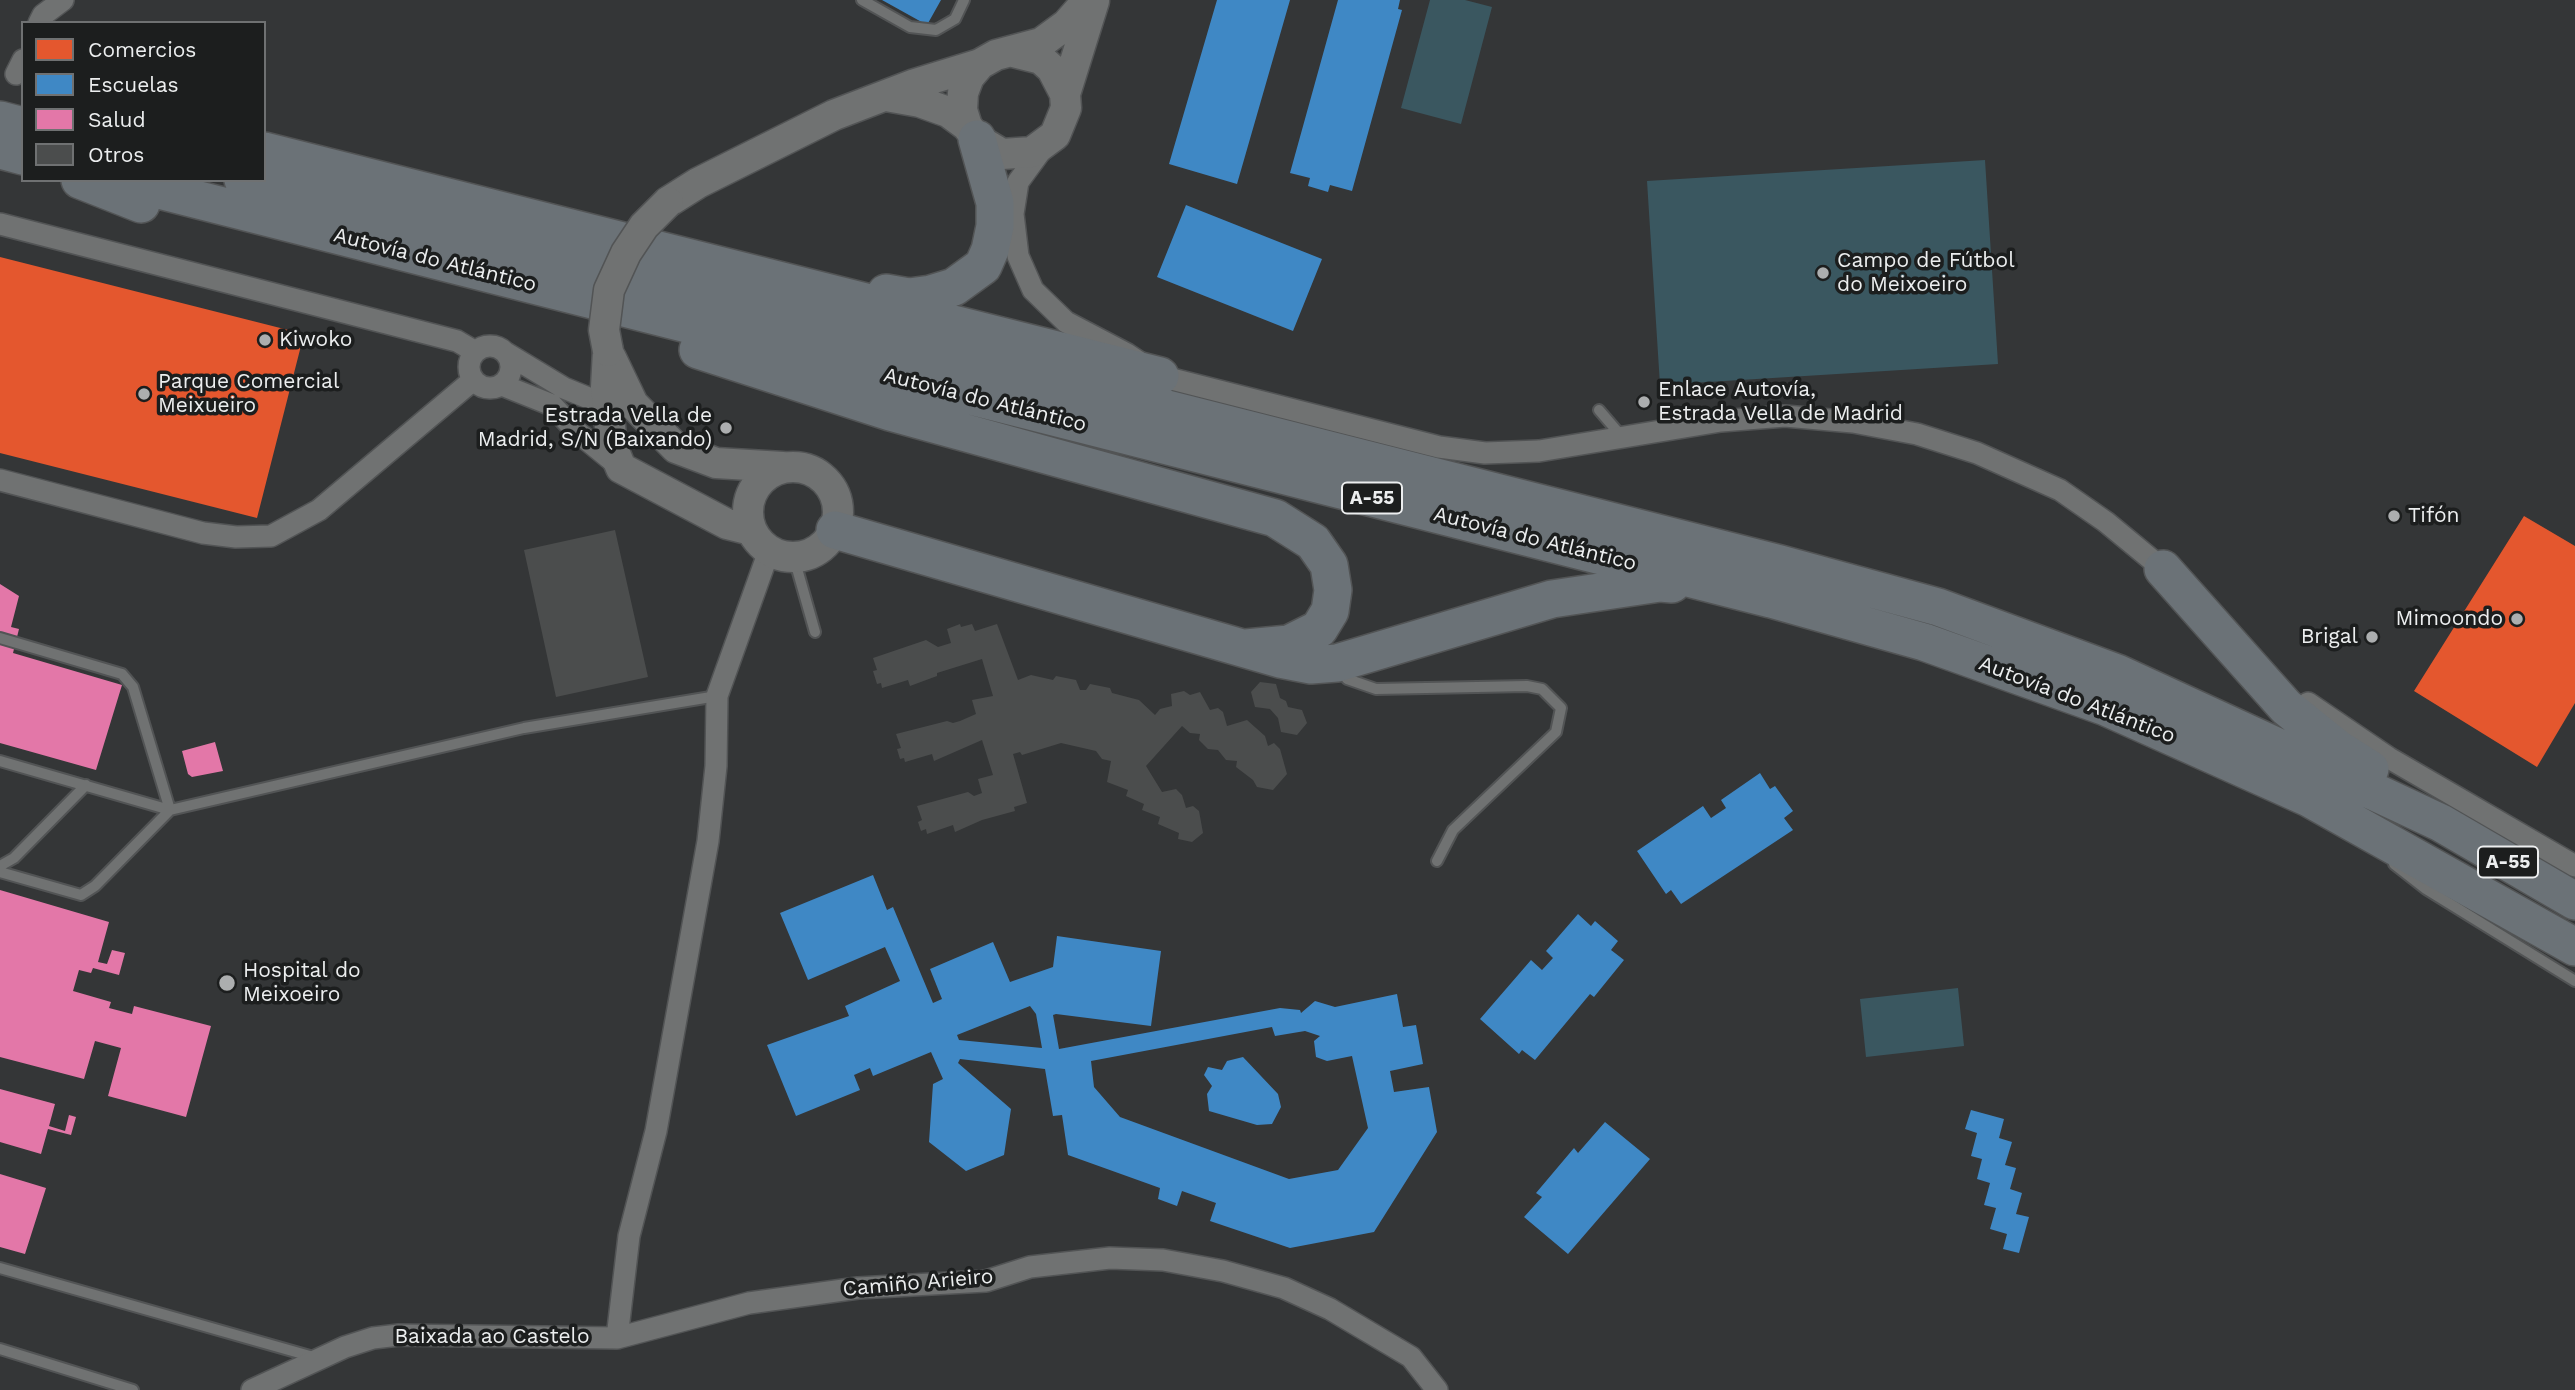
<!DOCTYPE html>
<meta charset="utf-8">
<style>
body{margin:0}
#map{position:relative;width:2575px;height:1390px;overflow:hidden;background:#343637;font-family:"Work Sans",sans-serif}
canvas{display:block}
.legend{position:absolute;left:21px;top:21px;width:245px;height:161px;box-sizing:border-box;background:#1c1e1e;border:2px solid #6f7172;margin:0;padding:9px 12px;list-style:none;font-size:21px;color:#eceeef}
.legend li{display:flex;align-items:center;gap:14px;height:35px}
.legend b{width:35px;border:2px solid #6f7172}
</style>
<div id="map">
<canvas width="2575" height="1390"></canvas>
<ul class="legend">
<li><b style="height:19px;background:#e4572e"></b>Comercios</li>
<li><b style="height:19px;background:#3f88c5"></b>Escuelas</li>
<li><b style="height:19px;background:#e377a8"></b>Salud</li>
<li><b style="height:19px;background:#4b4d4d"></b>Otros</li>
</ul>
</div>
<script>
const ctx = document.querySelector('canvas').getContext('2d');
ctx.lineJoin = 'round';
function paint(path, color) { ctx.fillStyle = color; ctx.fill(path, 'evenodd'); }
const poly = rows => new Path2D(rows.map(r => 'M' + r).join(''));
function trace(path, color, width, dash) { ctx.strokeStyle = color; ctx.lineWidth = width; ctx.lineCap = dash ? 'butt' : 'round'; ctx.setLineDash(dash || []); ctx.stroke(path); }
function write(font, color, halo, rows, align = 'center') {
  ctx.font = font + ' "Work Sans",sans-serif'; ctx.lineWidth = 7; ctx.setLineDash([]); ctx.textBaseline = 'middle'; ctx.strokeStyle = halo; ctx.fillStyle = color; for (const [text, x, y, turn = 0] of rows) {
    ctx.save(); ctx.translate(x, y); ctx.rotate((+turn || 0) * Math.PI / 180); ctx.textAlign = isNaN(turn) ? turn : align; if (halo) ctx.strokeText(text, 0, 0); ctx.fillText(text, 0, 0); ctx.restore();
  }
}
const green = poly([
 [1430,0,1465,0,1492,7,1461,124,1401,108],
 [1985,160,1998,364,1660,385,1647,181],
 [1958,988,1964,1046,1866,1057,1860,999]
]);
const shops = poly([
 [0,257,304,334,257,518,0,453],
 [2524,516,2575,546,2575,703,2537,767,2414,691]
]);
const schools = poly([
 [882,0,941,0,927,25],
 [1217,0,1290,0,1237,184,1169,164],
 [1338,0,1400,0,1398,9,1402,10,1352,191,1330,185,1328,192,1308,186,1310,178,1290,173],
 [1186,205,1322,259,1293,331,1157,277],
 [1760,773,1770,789,1775,786,1793,811,1784,818,1793,830,1681,904,1671,890,1666,894,1637,851,1703,806,1711,818,1726,808,1721,800],
 [873,875,887,910,893,907,933,1003,942,999,930,969,993,942,1010,982,1053,967,1057,936,1161,951,1151,1026,1056,1014,1053,1015,1059,1049,1280,1008,1300,1010,1301,1013,1315,1001,1335,1007,1397,994,1403,1027,1416,1025,1423,1064,1390,1071,1394,1092,1429,1087,1437,1132,1374,1232,1290,1248,1210,1221,1216,1203,1182,1191,1177,1206,1158,1199,1160,1188,1068,1155,1062,1115,1053,1116,1045,1069,960,1059,958,1063,1011,1109,1004,1155,966,1171,929,1142,933,1084,943,1079,931,1052,873,1076,870,1068,854,1075,860,1090,796,1116,767,1045,849,1016,845,1006,900,981,885,947,808,980,780,913],
 [1030,1006,1036,1014,1042,1048,959,1040,957,1035],
 [1272,1027,1275,1036,1305,1031,1320,1036,1314,1041,1316,1057,1327,1061,1352,1056,1368,1128,1338,1170,1289,1179,1120,1117,1094,1087,1091,1061],
 [1578,914,1591,926,1595,921,1618,941,1611,950,1624,960,1594,997,1590,994,1535,1060,1522,1050,1519,1054,1480,1019,1531,960,1542,970,1553,958,1546,951],
 [1243,1057,1278,1094,1281,1107,1272,1124,1257,1125,1209,1111,1207,1094,1212,1086,1204,1075,1208,1067,1222,1070,1227,1061],
 [1971,1110,2004,1119,1999,1138,2012,1142,2005,1165,2016,1168,2010,1189,2022,1193,2016,1214,2029,1217,2019,1253,2003,1249,2007,1234,1990,1229,1996,1208,1984,1205,1990,1183,1977,1179,1982,1159,1971,1156,1977,1133,1965,1129],
 [1605,1122,1650,1159,1568,1254,1524,1217,1542,1197,1536,1193,1574,1148,1578,1153]
]);
const health = poly([
 [0,584,19,596,11,627,19,629,13,653,122,685,96,770,0,743],
 [215,742,223,771,192,777,188,774,182,751],
 [0,890,109,922,98,962,107,964,112,950,125,953,119,975,93,968,91,973,79,970,73,991,111,1002,109,1008,132,1014,134,1006,211,1026,186,1117,108,1096,121,1048,95,1041,84,1079,0,1057],
 [0,1089,55,1104,49,1126,65,1131,69,1115,76,1117,71,1135,48,1129,41,1154,0,1142],
 [0,1174,46,1188,25,1254,0,1247]
]);
const building = poly([
 [615,530,648,677,556,697,524,550],
 [960,624,961,627,972,624,975,631,997,624,1018,680,1031,675,1053,680,1056,676,1076,680,1080,690,1086,690,1090,684,1110,688,1112,693,1139,700,1155,715,1160,709,1172,706,1171,694,1184,691,1190,695,1200,692,1210,710,1218,708,1223,712,1227,726,1247,720,1265,736,1268,746,1274,743,1280,749,1287,774,1273,790,1257,787,1253,780,1236,767,1237,761,1226,760,1218,750,1208,749,1199,740,1200,734,1190,733,1182,726,1146,766,1162,792,1176,789,1182,795,1186,808,1193,806,1199,811,1203,833,1192,842,1178,839,1179,833,1158,824,1160,817,1142,810,1144,804,1126,796,1128,790,1107,782,1111,761,1102,759,1096,751,1061,743,1022,755,1020,752,1013,754,1027,803,1014,807,1015,811,982,820,955,832,953,825,927,834,926,829,921,831,918,822,922,820,917,806,968,792,974,796,982,793,978,779,993,775,982,740,934,761,932,754,905,762,904,758,900,759,897,749,901,748,896,734,947,721,953,723,960,721,976,714,972,700,993,696,982,659,937,673,937,676,910,686,908,680,882,688,881,683,877,684,873,671,877,670,873,658,926,640,938,647,951,643,947,629],
 [1260,682,1276,684,1280,698,1286,701,1288,707,1302,710,1307,723,1297,735,1281,732,1278,718,1270,709,1255,707,1251,692]
]);
const lane = poly([
 [862,0,910,27,936,30,955,19,964,0],
 [1599,410,1623,438],
 [794,558,815,632],
 [0,638,122,674,133,687,170,810],
 [1341,669,1347,679,1376,689,1527,686,1542,689,1561,708,1556,732,1453,830,1437,861],
 [0,761,170,810,524,728,717,696],
 [2394,864,2426,889,2575,981],
 [0,866,14,858,86,785],
 [0,872,81,895,95,886,170,810],
 [0,1268,317,1358],
 [0,1349,133,1390]
]);
const street = poly([
 [39,23,43,15,63,0],
 [16,74,23,60],
 [1045,145,1018,182,1013,214,1018,256,1033,290,1066,322,1127,354,1160,376,1439,447,1485,453,1539,451,1721,421,1785,416,1853,422,1917,434,1977,453,2060,490,2106,522,2169,574],
 [0,224,457,341,474,351],
 '469 367a21 21 0 1 1 42 0a21 21 0 1 1-42 0Z',
 [506,353,564,388,608,406],
 [502,385,552,405,576,431,619,466],
 [0,480,203,533,236,537,271,536,319,510,472,381],
 [2308,703,2389,758,2575,866],
 [617,1338,629,1236,656,1131,708,841,716,766,717,696,769,551],
 [252,1390,345,1347,373,1338,399,1335,617,1338,749,1303,858,1288,986,1281,1030,1267,1110,1258,1163,1260,1223,1271,1284,1288,1330,1309,1411,1357,1437,1390]
]);
const secondary = poly([
 [980,64,969,77,963,93,962,110,967,126,977,139,1002,154,1032,152,1055,135,1066,108,1065,94,1052,69,1041,59,1013,52],
 [1065,94,1094,1],
 [886,96,920,102,948,112,967,126],
 [668,202,698,183,834,115,915,84,980,64,996,55,1041,43,1067,24,1088,0],
 [608,351,606,387,612,446,621,468,727,524,751,530],
 [611,358,633,404,676,448,716,463,783,467],
 '748 512a45 45 0 1 1 90 0a45 45 0 1 1-90 0Z'
]);
const highway = poly([
 [0,120,23,126],
 [0,150,23,156],
 [264,151,1160,376],
 [80,180,141,204],
 [120,180,1771,599,1924,642,2106,707,2309,798,2575,947],
 [243,180,661,281,1780,564,1938,607,2117,673,2317,765,2441,823,2575,901],
 [886,293,909,297,931,294,954,287,983,266,990,250,995,226,995,203,977,139],
 [698,350,890,412,1275,518,1313,542,1329,565,1333,590,1330,611,1319,629,1289,644,1246,648],
 [835,530,1280,659,1311,665,1337,663,1552,599,1660,583,1672,584],
 [2163,569,2286,707,2337,748,2370,769]
]);
const secondaryBridge = poly([
 [608,351,604,330,609,290,626,253,644,226,668,202]
]);
const markers = [
 [1823,273,7,"#acaeaf"],
 [265,340,7,"#acaeaf"],
 [144,394,7,"#acaeaf"],
 [1644,402,7,"#acaeaf"],
 [726,428,7,"#acaeaf"],
 [2394,516,7,"#acaeaf"],
 [2517,619,7,"#acaeaf"],
 [2372,637,7,"#acaeaf"],
 [227,983,9,"#acaeaf"]
];
const shields = [
 [1372,498,60],
 [2508,862,60]
];
const shieldNames = [
 ["A-55",1372,498],
 ["A-55",2508,862]
];
const streetNames = [
 ["Autovía do Atlántico",435,260,14],
 ["Autovía do Atlántico",985,400,14],
 ["Autovía do Atlántico",1535,539,14],
 ["Autovía do Atlántico",2077,700,21],
 ["Camiño Arieiro",918,1283,-5],
 ["Baixada ao Castelo",492,1337]
];
const poiNames = [
 ["Campo de Fútbol",1837,261],
 ["do Meixoeiro",1837,285],
 ["Kiwoko",279,340],
 ["Parque Comercial",158,382],
 ["Meixueiro",158,406],
 ["Enlace Autovía,",1658,390],
 ["Estrada Vella de Madrid",1658,414],
 ["Estrada Vella de",712,416,"right"],
 ["Madrid, S/N (Baixando)",712,440,"right"],
 ["Tifón",2408,516],
 ["Mimoondo",2503,619,"right"],
 ["Brigal",2358,637,"right"],
 ["Hospital do",243,971],
 ["Meixoeiro",243,995]
];
paint(green, '#3a5760');
paint(shops, '#e4572e');
paint(schools, '#3f88c5');
paint(health, '#e377a8');
paint(building, '#4b4d4d');
trace(lane, '#525455', 14);
trace(street, '#525455', 24);
trace(secondary, '#525455', 33);
trace(highway, '#525455', 40);
trace(lane, '#707272', 10);
trace(street, '#707272', 21);
trace(secondary, '#707272', 30);
trace(highway, '#6b7277', 37);
trace(secondaryBridge, '#525455', 33, []);
trace(secondaryBridge, '#707272', 30);
for (const [x, y, r, color] of markers) { const dot = new Path2D(); dot.arc(x, y, r, 0, 2 * Math.PI); ctx.fillStyle = color; ctx.fill(dot); trace(dot, '#1c1e1e', 2.5); }
for (const [x, y, w] of shields) { const box = new Path2D(); box.roundRect(x - w / 2, y - 15.5, w, 31, 5); ctx.fillStyle = '#1c1e1e'; ctx.fill(box); trace(box, '#eceeef', 2); }
write('bold 19px', '#eceeef', null, shieldNames);
write('21px', '#eceeef', '#1c1e1e', streetNames);
write('21px', '#eceeef', '#1c1e1e', poiNames, 'left');
</script>
